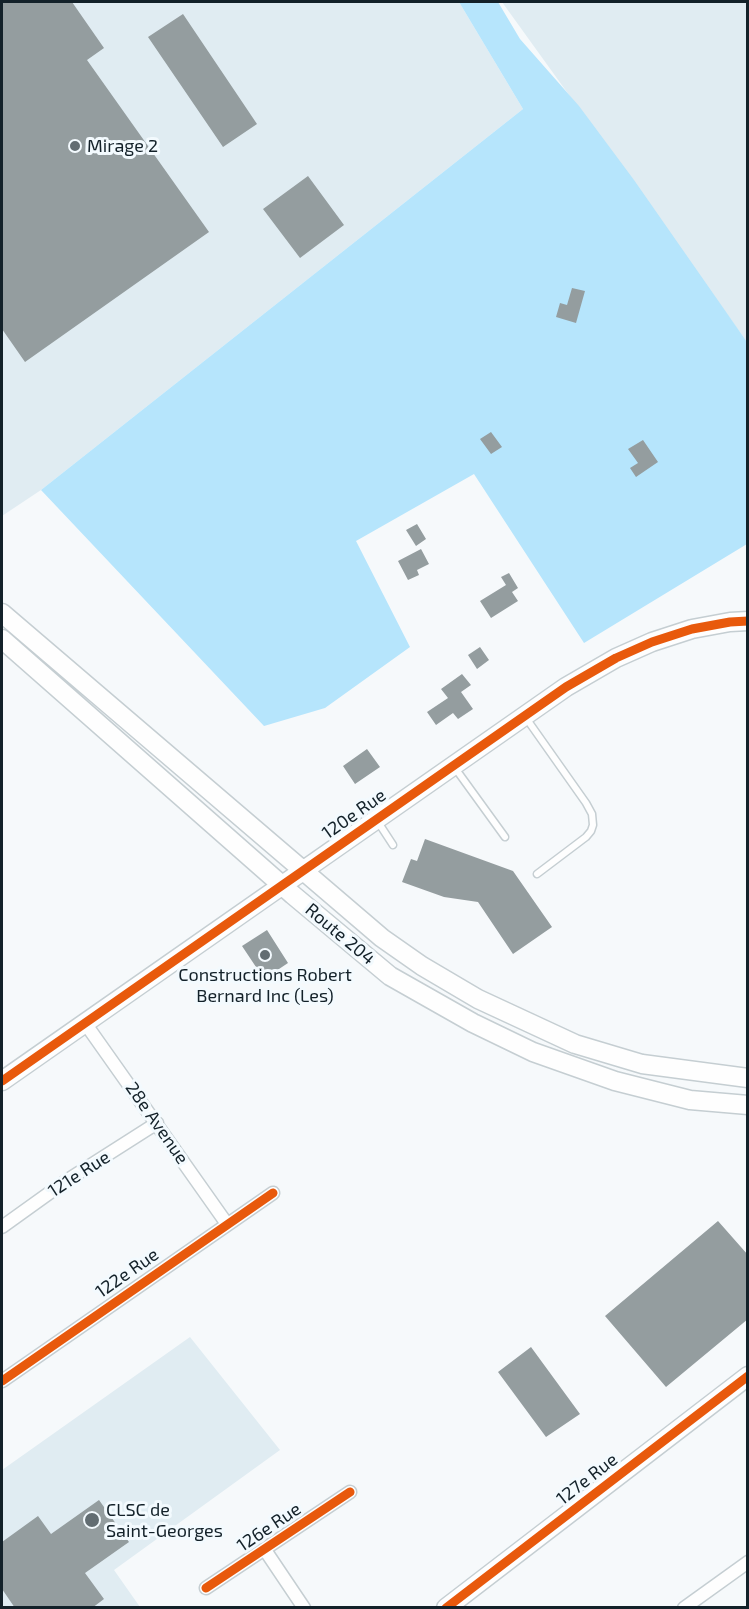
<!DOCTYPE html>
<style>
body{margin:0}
#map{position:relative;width:749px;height:1609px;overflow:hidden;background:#f6f9fb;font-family:"Exo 2",sans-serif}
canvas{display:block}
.frame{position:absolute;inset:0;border:3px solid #132129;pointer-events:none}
</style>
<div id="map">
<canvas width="749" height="1609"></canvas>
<div class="frame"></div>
</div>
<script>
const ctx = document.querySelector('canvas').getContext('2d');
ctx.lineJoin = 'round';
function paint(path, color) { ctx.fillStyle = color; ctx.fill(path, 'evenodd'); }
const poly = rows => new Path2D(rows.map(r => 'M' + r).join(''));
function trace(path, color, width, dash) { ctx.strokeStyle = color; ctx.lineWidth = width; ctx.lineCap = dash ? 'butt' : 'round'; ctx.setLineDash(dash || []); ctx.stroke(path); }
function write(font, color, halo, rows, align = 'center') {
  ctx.font = font + ' "Exo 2",sans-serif'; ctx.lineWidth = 6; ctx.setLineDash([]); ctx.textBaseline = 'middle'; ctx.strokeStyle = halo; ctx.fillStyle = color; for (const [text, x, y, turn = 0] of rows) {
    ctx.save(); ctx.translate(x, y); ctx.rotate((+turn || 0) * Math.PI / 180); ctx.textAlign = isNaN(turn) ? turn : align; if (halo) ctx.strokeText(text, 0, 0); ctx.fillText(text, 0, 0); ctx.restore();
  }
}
const built = poly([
 [2,2,459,2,523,109,41,490,2,516],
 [502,2,747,2,747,342],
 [190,1337,280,1450,114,1570,140,1607,2,1607,2,1470]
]);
const forest = poly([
 [459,2,498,2,520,39,579,106,634,180,747,342,747,544,584,643,474,474,356,541,410,647,325,708,264,726,41,490,523,109]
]);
const building = poly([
 [2,2,72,2,104,48,87,60,209,232,25,362,2,329],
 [183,14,257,124,223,147,148,37],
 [308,176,344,225,300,258,263,209],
 [572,288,585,291,576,323,556,317,560,303,567,305],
 [491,432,502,447,491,454,480,439],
 [643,440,658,462,636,477,630,468,638,463,628,449],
 [417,524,426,539,416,546,406,530],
 [421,549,429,564,417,570,419,575,408,580,398,561],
 [509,573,518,588,512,592,518,601,491,618,480,601,506,585,501,577],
 [480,647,489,660,477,669,468,655],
 [462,674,471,685,461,692,473,709,458,719,453,713,436,725,427,712,448,698,441,689],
 [367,749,380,767,355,784,343,766],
 [425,839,513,871,552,927,513,954,478,902,444,897,402,882,411,859,417,861],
 [267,930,288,963,264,979,242,946],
 [718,1221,748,1255,748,1319,666,1387,605,1316],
 [531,1347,580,1414,546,1437,498,1372],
 [99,1500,129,1542,85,1573,104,1599,92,1608,15,1608,2,1589,2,1542,38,1516,51,1534]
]);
const lane = poly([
 [526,718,586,803,592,814,593,825,591,831,586,837,537,874],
 [455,768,505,837],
 [378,822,393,845]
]);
const street = poly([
 [85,1023,227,1224],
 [2,1227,66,1181,157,1123],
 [2,1381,273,1193],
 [265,1550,304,1608],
 [206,1588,350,1492],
 [684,1608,748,1562]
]);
const secondary = poly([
 [2,613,382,938,422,966,478,999,575,1044,642,1064,748,1078],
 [2,639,293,895,390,976,473,1023,533,1052,615,1081,690,1100,748,1105],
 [2,1081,566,687,616,658,652,642,692,629,730,622,748,621],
 [446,1608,748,1376]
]);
const cycleway = poly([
 [2,1081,566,687,616,658,652,642,692,629,730,622,748,621],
 [2,1381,273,1193],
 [206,1588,350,1492],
 [446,1608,748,1376]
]);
const markers = [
 [75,146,6,"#626d72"],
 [265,955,6,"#626d72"],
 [92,1520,8,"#626d72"]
];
const poiNames = [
 ["Mirage 2",87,146],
 ["Constructions Robert",265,975,"center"],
 ["Bernard Inc (Les)",265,996,"center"],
 ["CLSC de",106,1510],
 ["Saint-Georges",106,1531]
];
const streetNames = [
 ["120e Rue",354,814,-35],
 ["Route 204",340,934,40],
 ["28e Avenue",157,1123,55],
 ["121e Rue",79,1174,-33],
 ["122e Rue",127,1273,-35],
 ["127e Rue",587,1479,-38],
 ["126e Rue",269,1527,-34]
];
paint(built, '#e0ecf2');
paint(forest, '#b6e5fc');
paint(building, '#949d9f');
trace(lane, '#c5ced2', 9);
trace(street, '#c5ced2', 15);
trace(secondary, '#c5ced2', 21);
trace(lane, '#fefefe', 6);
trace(street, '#fefefe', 12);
trace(secondary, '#fefefe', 18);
trace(cycleway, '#e8590c', 9);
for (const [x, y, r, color] of markers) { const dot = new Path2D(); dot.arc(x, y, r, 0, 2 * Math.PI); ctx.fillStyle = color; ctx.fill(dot); trace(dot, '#f3fafe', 2); }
write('18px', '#132129', '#f3fafe', poiNames, 'left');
write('18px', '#132129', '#f3fafe', streetNames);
</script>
